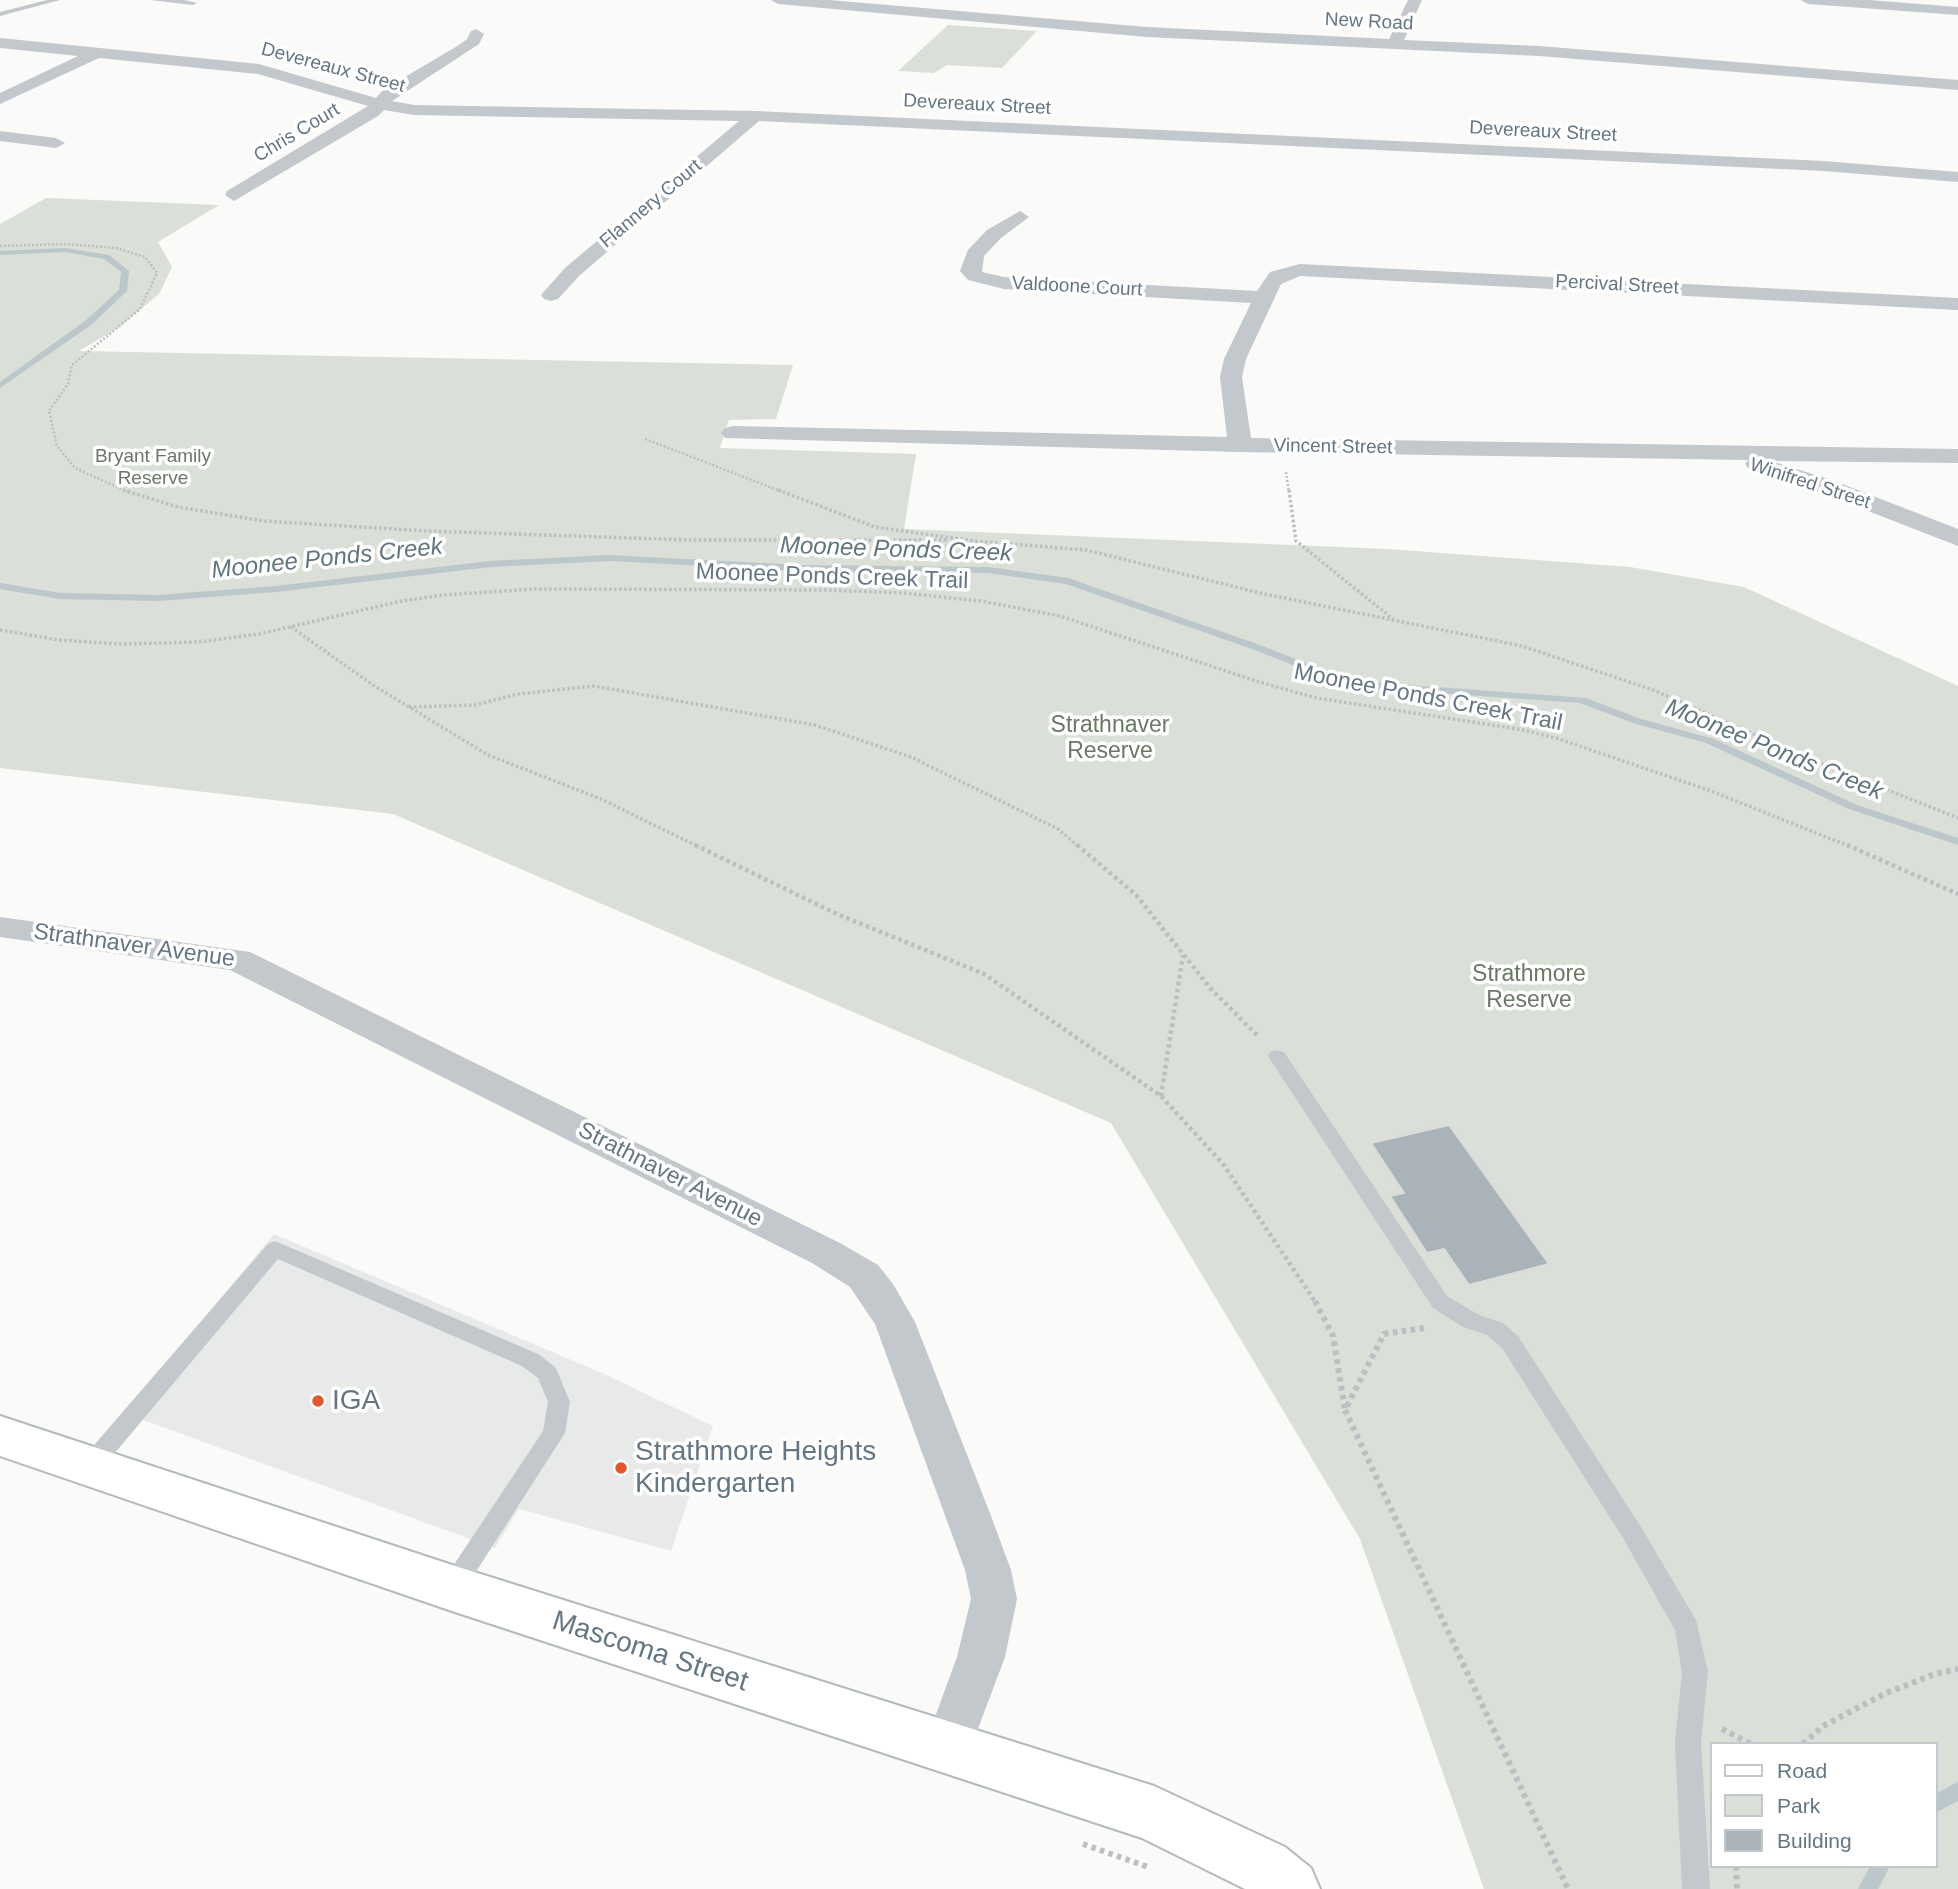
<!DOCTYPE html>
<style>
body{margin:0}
#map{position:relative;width:1958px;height:1889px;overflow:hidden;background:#fafaf8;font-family:Arial,sans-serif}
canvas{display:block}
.legend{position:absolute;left:1710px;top:1742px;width:228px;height:126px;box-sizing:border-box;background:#fff;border:2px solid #c1c8cd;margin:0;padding:9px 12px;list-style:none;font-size:21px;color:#657683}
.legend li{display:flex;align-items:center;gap:14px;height:35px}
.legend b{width:35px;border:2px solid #c1c8cd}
</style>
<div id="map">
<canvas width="1958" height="1889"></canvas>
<ul class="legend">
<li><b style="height:9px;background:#fff"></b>Road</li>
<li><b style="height:19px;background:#dadfd7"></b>Park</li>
<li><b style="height:19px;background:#aab3b9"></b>Building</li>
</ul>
</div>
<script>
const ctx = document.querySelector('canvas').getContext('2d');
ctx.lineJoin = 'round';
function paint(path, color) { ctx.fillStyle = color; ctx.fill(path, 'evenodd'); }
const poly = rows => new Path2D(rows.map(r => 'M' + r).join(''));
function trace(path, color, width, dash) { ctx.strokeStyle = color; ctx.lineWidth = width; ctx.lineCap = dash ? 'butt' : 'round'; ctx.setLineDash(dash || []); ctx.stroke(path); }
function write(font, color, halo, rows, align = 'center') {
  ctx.font = font + ' Arial,sans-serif'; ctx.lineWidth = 7; ctx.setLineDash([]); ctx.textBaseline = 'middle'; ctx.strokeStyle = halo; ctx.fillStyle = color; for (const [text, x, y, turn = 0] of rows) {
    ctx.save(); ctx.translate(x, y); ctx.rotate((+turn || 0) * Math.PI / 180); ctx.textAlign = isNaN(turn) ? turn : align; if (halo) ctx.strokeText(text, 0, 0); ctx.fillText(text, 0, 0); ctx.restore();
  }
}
const built = poly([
 [274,1234,602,1373,713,1426,671,1551,519,1509,495,1548,124,1413]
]);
const green = poly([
 [948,25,1037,31,1002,68,947,65,934,73,898,71],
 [46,198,219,205,158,242,172,267,159,294,118,328,79,351,793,365,776,419,729,420,720,448,916,454,904,529,1388,549,1630,567,1744,587,1958,686,1958,1889,1484,1889,1360,1539,1111,1123,393,814,0,768,0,224],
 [1711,1744,1935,1744,1935,1866,1711,1866]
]);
const stream = poly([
 [65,248,109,255,129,271,127,291,91,325,0,388,0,382,85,321,119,290,121,272,104,259,65,252,0,255,0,251,65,248],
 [609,555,801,565,988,567,1068,578,1260,645,1321,669,1368,682,1586,698,1641,719,1714,739,1857,805,1958,838,1958,845,1849,809,1706,743,1633,723,1580,703,1367,688,1313,673,1252,649,1066,584,988,573,801,571,609,561,490,567,276,592,158,601,60,599,0,589,0,583,60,593,158,595,276,586,490,561,609,555],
 [1958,1782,1958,1801,1935,1813,1935,1794,1958,1782],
 [1870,1866,1890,1866,1878,1889,1858,1889,1870,1866]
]);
const building = poly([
 [1449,1125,1549,1264,1469,1285,1444,1249,1427,1253,1390,1196,1404,1193,1371,1143,1449,1125]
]);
const pathFar3 = poly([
 [0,246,65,244,116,248,145,257,157,273,140,309,72,365,68,384,49,411,57,446,75,468,128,492],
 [645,439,783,492],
 [1286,472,1289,492]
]);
const pathFar2 = poly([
 [123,490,178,507,264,521,427,531,690,540,949,540],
 [778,490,875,527,974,541,1086,550,1264,594,1522,646,1653,690,1815,761,1958,818],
 [1289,490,1296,541,1393,619],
 [291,627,373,685,488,755,601,799,699,847],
 [0,630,59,640,121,644,198,642,259,634,402,601,443,595,534,589,826,590,904,593,981,601,1060,616,1256,681,1316,698,1524,730,1559,739,1711,791,1851,847],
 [409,707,475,705,518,694,594,686,815,725,911,757,1058,829,1079,847]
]);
const pathFar1 = poly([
 [695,845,837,914,984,974,1161,1096,1223,1164,1316,1303],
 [1077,845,1136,895,1211,989,1259,1037],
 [1847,845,1958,894],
 [1161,1096,1183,955]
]);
const path = poly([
 [1315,1301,1333,1336,1345,1410],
 [1424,1328,1384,1334,1345,1410,1568,1889],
 [1722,1729,1751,1744],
 [1803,1744,1823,1726,1886,1693,1935,1674,1958,1669],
 [1083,1844,1148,1867],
 [1736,1866,1737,1889]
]);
const lane = poly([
 [47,0,60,0,0,16,0,12,47,0],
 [150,0,184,0,197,3,193,5,150,0],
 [1277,1050,1284,1052,1447,1296,1479,1315,1503,1323,1518,1336,1639,1524,1696,1620,1708,1672,1701,1743,1710,1889,1682,1889,1675,1743,1682,1672,1675,1630,1623,1538,1502,1348,1487,1335,1463,1327,1433,1308,1268,1056,1270,1052,1277,1050],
 [275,1241,538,1354,555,1367,558,1373,570,1402,565,1433,461,1595,452,1598,443,1595,440,1588,443,1581,543,1431,548,1402,538,1378,522,1366,278,1259,98,1473,90,1475,82,1473,79,1466,82,1459,268,1244,275,1241]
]);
const street = poly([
 [771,0,829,0,1147,27,1389,39,1408,0,1422,0,1404,40,1539,46,1958,80,1958,90,1539,56,1147,37,778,4,771,0],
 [1801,0,1869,0,1958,7,1958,15,1808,4,1801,0],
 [476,29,484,34,479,44,392,101,414,105,755,111,1824,161,1958,172,1958,182,1824,171,759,121,579,276,558,299,551,301,544,299,541,295,565,268,739,121,414,115,384,110,378,116,234,201,225,195,227,191,368,106,258,74,99,58,0,104,0,93,78,56,0,48,0,38,259,64,376,98,383,90,459,45,467,39,471,31,476,29],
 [0,131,56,138,65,143,56,148,0,141,0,131],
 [1020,211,1029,217,1001,238,984,256,982,272,1004,277,1257,291,1270,272,1300,264,1958,298,1958,310,1300,276,1281,284,1246,359,1242,377,1251,438,1958,449,1958,463,1771,461,1832,480,1958,529,1958,546,1814,490,1749,469,1745,464,1748,460,1240,452,725,438,721,433,725,428,733,426,1227,437,1220,377,1224,359,1251,303,1004,289,968,280,960,271,968,250,987,230,1020,211],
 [0,917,250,952,840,1243,878,1265,893,1284,915,1322,991,1516,1011,1570,1017,1599,1005,1657,965,1763,948,1770,931,1763,924,1747,957,1657,971,1599,965,1570,875,1324,850,1287,812,1263,230,970,0,937,0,917]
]);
const secondary = poly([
 [0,1416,452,1565,1154,1786,1285,1847,1311,1868,1320,1889,1245,1889,1142,1838,452,1611,0,1456,0,1416]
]);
const markers = [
 [318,1401,7,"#e4572e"],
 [621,1468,7,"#e4572e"]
];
const farStreetnames = [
 ["New Road",1369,22,3],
 ["Devereaux Street",333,68,15],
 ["Devereaux Street",977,105,3],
 ["Devereaux Street",1543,132,3],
 ["Chris Court",297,133,-31],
 ["Flannery Court",651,204,-40],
 ["Percival Street",1617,285,3],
 ["Valdoone Court",1077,287,3],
 ["Vincent Street",1333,447,1],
 ["Winifred Street",1810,484,18]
];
const farParknames = [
 ["Bryant Family",153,457],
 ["Reserve",153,479]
];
const streetNames = [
 ["Moonee Ponds Creek Trail",832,577,2],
 ["Moonee Ponds Creek Trail",1428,698,11],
 ["Strathnaver Avenue",134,946,8],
 ["Strathnaver Avenue",670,1175,27]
];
const parkNames = [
 ["Strathnaver",1110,726],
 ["Reserve",1110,752],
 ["Strathmore",1529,975],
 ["Reserve",1529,1001]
];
const waterNames = [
 ["Moonee Ponds Creek",896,550,2],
 ["Moonee Ponds Creek",327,559,-6],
 ["Moonee Ponds Creek",1774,750,22]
];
const nearPoinames = [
 ["IGA",332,1401],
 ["Strathmore Heights",635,1452],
 ["Kindergarten",635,1484]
];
const nearStreetnames = [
 ["Mascoma Street",650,1652,18]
];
paint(built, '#e8e9e9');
paint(green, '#dadfd7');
paint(stream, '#bbc7cb');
paint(building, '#aab3b9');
trace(building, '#dcdcda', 2);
trace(secondary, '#b3babf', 4);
trace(pathFar3, '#bbbfc2', 2.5, [2, 2]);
trace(pathFar2, '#bbbfc2', 3.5, [2.5, 2.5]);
trace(pathFar1, '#bbbfc2', 4.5, [3.5, 3.5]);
trace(path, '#bbbfc2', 6, [4.5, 4.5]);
paint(lane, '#c3c8cc');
paint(street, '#c3c8cc');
paint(secondary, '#fff');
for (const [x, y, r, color] of markers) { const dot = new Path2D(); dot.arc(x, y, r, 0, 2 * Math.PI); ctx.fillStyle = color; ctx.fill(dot); trace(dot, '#fff', 2.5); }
write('19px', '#657683', '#fff', farStreetnames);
write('19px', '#687a64', '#fff', farParknames);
write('23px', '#657683', '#fff', streetNames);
write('23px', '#687a64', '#fff', parkNames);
write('italic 24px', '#60757c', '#fff', waterNames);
write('28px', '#657683', '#fff', nearPoinames, 'left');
write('28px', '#657683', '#fff', nearStreetnames);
</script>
